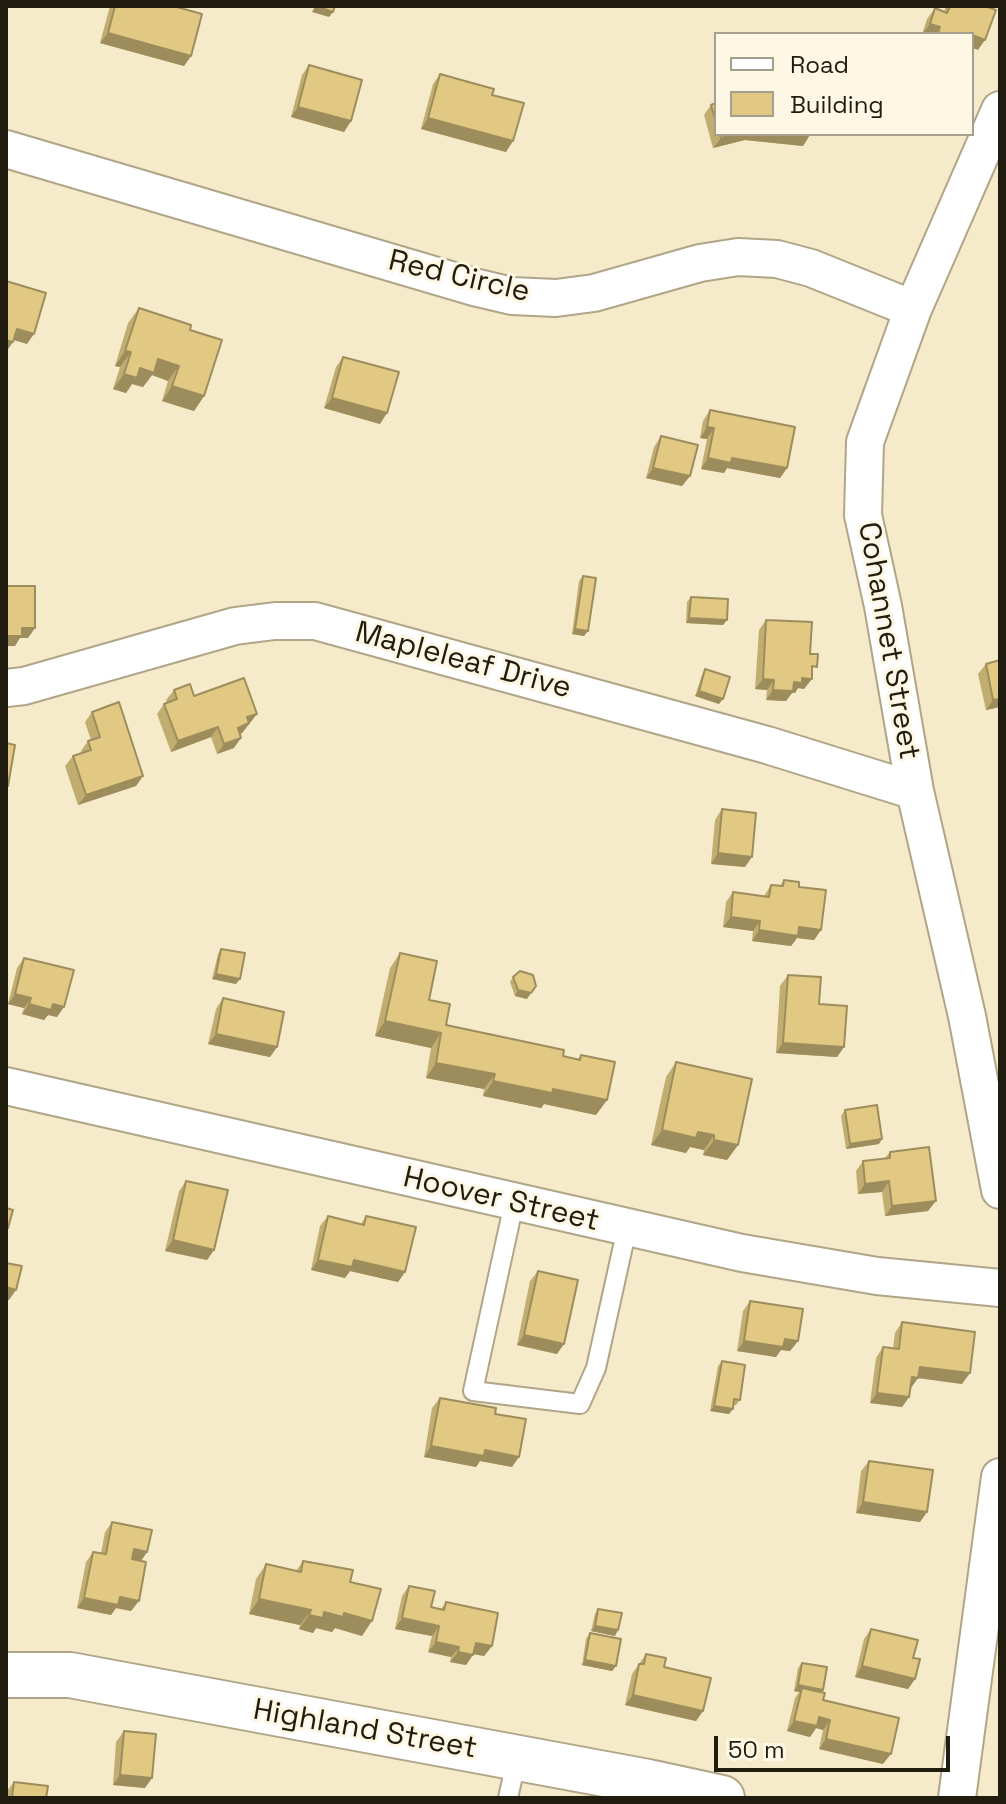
<!DOCTYPE html>
<style>
body{margin:0}
#map{position:relative;width:1006px;height:1804px;overflow:hidden;background:#f5eaca;font-family:"Space Grotesk",sans-serif}
canvas{display:block}
.frame{position:absolute;inset:0;border:8px solid #201c10;pointer-events:none}
.legend{position:absolute;left:714px;top:32px;width:260px;height:104px;box-sizing:border-box;background:#fef7e4;border:2px solid #a59f8f;margin:0;padding:10px 14px;list-style:none;font-size:24px;color:#201c10}
.legend li{display:flex;align-items:center;gap:16px;height:40px}
.legend b{width:40px;border:2px solid #a59f8f}
.scale{position:absolute;left:714px;top:1736px;width:236px;height:36px;box-sizing:border-box;border:4px solid #201c10;border-top:0;padding-left:10px;font-size:24px;line-height:28px;white-space:nowrap;color:#201c10;-webkit-text-stroke:6px #fef7e4;paint-order:stroke}
</style>
<div id="map">
<canvas width="1006" height="1804"></canvas>
<div class="frame"></div>
<ul class="legend">
<li><b style="height:10px;background:#fff"></b>Road</li>
<li><b style="height:22px;background:#e1c983"></b>Building</li>
</ul>
<div class="scale">50 m</div>
</div>
<script>
const ctx = document.querySelector('canvas').getContext('2d');
ctx.lineJoin = 'round';
const poly = rows => new Path2D(rows.map(r => 'M' + r).join(''));
function trace(path, color, width, dash) { ctx.strokeStyle = color; ctx.lineWidth = width; ctx.lineCap = dash ? 'butt' : 'round'; ctx.setLineDash(dash || []); ctx.stroke(path); }
function paint(path, color) { ctx.fillStyle = color; ctx.fill(path, 'evenodd'); }
function write(font, color, halo, rows, align = 'center') {
  ctx.font = font + ' "Space Grotesk",sans-serif'; ctx.lineWidth = 6; ctx.setLineDash([]); ctx.textBaseline = 'middle'; ctx.strokeStyle = halo; ctx.fillStyle = color; for (const [text, x, y, turn = 0] of rows) {
    ctx.save(); ctx.translate(x, y); ctx.rotate((+turn || 0) * Math.PI / 180); ctx.textAlign = isNaN(turn) ? turn : align; if (halo) ctx.strokeText(text, 0, 0); ctx.fillText(text, 0, 0); ctx.restore();
  }
}
const service = poly([
 [514,1203,473,1391,580,1404,596,1368,627,1228],
 [508,1798,517,1758]
]);
const minor = poly([
 [1000,110,913,309,865,442,863,515,883,606,915,791,967,1016,1000,1190],
 [6,149,474,287,512,296,556,298,594,293,700,263,738,257,777,259,811,268,913,309],
 [6,688,24,686,235,626,275,621,315,621,767,745,915,791],
 [6,1086,742,1253,877,1276,1000,1288],
 [957,1798,1000,1477]
]);
const tertiary = poly([
 [6,1675,70,1675,648,1782,722,1798]
]);
const wall = poly([
 [110,6,173,6,191,56,184,66,100,43],
 [946,6,985,6,978,50,972,34,922,34,927,19,935,8,944,12],
 [309,65,351,121,344,132,291,117,302,75],
 [440,74,492,95,506,152,421,129,433,84],
 [716,103,716,134,810,134,803,146,745,140,713,148,704,115,711,105],
 [139,308,190,330,204,396,194,411,162,401,168,381,152,375,143,387,132,384,126,393,113,389,120,367,115,366,128,323],
 [343,357,380,424,324,408,336,367],
 [710,410,787,468,780,478,727,468,724,473,701,469,707,439,700,438,703,421],
 [661,436,690,476,682,486,646,478,654,447],
 [583,576,584,636,572,634,579,581],
 [691,597,727,620,723,625,686,623,687,602],
 [766,620,810,654,812,675,804,689,798,688,795,693,792,693,786,701,766,700,767,690,755,689,759,630],
 [986,664,1000,707,986,710,978,674],
 [705,669,719,704,695,696,702,675],
 [174,690,194,696,257,714,242,733,240,734,234,748,217,754,211,737,171,752,157,714,164,704,167,703,166,700],
 [92,712,143,776,136,786,78,805,65,766,73,756,82,753,81,751,88,741,91,740,85,722],
 [722,809,745,867,711,864,715,820],
 [784,880,799,887,821,930,814,940,797,938,791,946,752,941,753,931,723,927,726,902,733,892,764,896,771,885,780,886],
 [221,949,236,984,212,979,218,954],
 [400,953,446,1025,563,1056,578,1059,581,1055,607,1100,596,1115,544,1104,541,1108,483,1096,484,1089,426,1078,431,1048,375,1036,390,968],
 [24,958,57,1017,48,1015,44,1020,22,1014,24,1008,8,1004,17,968],
 [788,975,819,1004,844,1047,837,1057,776,1053,780,986],
 [513,977,527,999,515,996,510,982],
 [223,998,277,1047,270,1057,208,1044,216,1009],
 [676,1062,738,1145,727,1160,703,1155,704,1150,690,1147,686,1153,651,1145,666,1077],
 [845,1110,879,1144,846,1149,841,1116],
 [890,1152,928,1211,885,1216,882,1192,858,1194,856,1171,863,1161,885,1158],
 [186,1181,214,1250,207,1260,165,1251,179,1191],
 [328,1216,361,1224,366,1216,405,1272,398,1282,350,1271,345,1278,311,1270,320,1226],
 [538,1271,557,1354,517,1345,530,1281],
 [750,1301,798,1341,790,1351,781,1350,776,1357,737,1351,743,1311],
 [902,1322,962,1384,918,1378,910,1388,909,1397,902,1407,870,1403,876,1358,883,1347,893,1348,895,1333],
 [722,1361,740,1400,736,1405,733,1405,733,1409,729,1414,710,1411,718,1366],
 [440,1398,495,1414,512,1467,480,1461,476,1467,424,1457,432,1408],
 [869,1461,927,1512,920,1522,856,1513,861,1471],
 [112,1522,147,1552,141,1561,131,1611,116,1608,111,1615,77,1608,86,1562,93,1552,101,1553,105,1532],
 [303,1561,350,1582,362,1636,335,1628,332,1632,316,1628,313,1633,299,1629,300,1625,249,1614,256,1579,266,1564,296,1571],
 [409,1586,431,1607,441,1609,446,1602,492,1646,484,1656,473,1654,466,1665,450,1662,451,1657,428,1652,432,1636,395,1629,402,1596],
 [598,1609,615,1636,591,1631,595,1614],
 [871,1629,913,1658,915,1679,908,1689,855,1677,864,1639],
 [590,1633,616,1666,612,1671,582,1665,586,1639],
 [646,1654,664,1667,703,1711,696,1721,625,1705,632,1674],
 [802,1663,823,1690,822,1692,823,1700,883,1764,819,1749,823,1730,816,1728,810,1737,787,1731,795,1698,799,1692,794,1691,798,1668],
 [124,1731,145,1788,113,1785,116,1742],
 [14,1782,46,1798,6,1798,6,1792]
]);
const shadedWall = poly([
 [315,7,333,12,329,17,312,12],
 [930,24,940,27,935,34,922,34],
 [108,33,191,56,184,66,100,43],
 [972,35,985,40,978,50,972,48],
 [298,107,351,121,344,132,291,117],
 [428,118,513,141,506,152,421,129],
 [736,134,797,134,810,135,803,146,745,140,713,148,721,138],
 [17,329,34,334,27,344,10,339],
 [6,340,13,342,6,352],
 [125,351,131,352,120,367,115,366],
 [158,359,179,366,168,381,152,375,143,387,132,384,126,393,113,389,124,374,140,368],
 [172,386,204,396,194,411,162,401],
 [332,398,387,413,380,424,324,408],
 [707,427,714,428,707,439,700,438],
 [708,458,732,458,787,468,780,478,727,468,724,473,701,469],
 [653,468,690,476,682,486,646,478],
 [689,618,727,620,723,625,686,623],
 [22,628,35,628,28,638,20,638,15,646,6,646,6,636],
 [575,629,588,631,584,636,572,634],
 [802,678,812,679,804,689,798,688,795,693,792,693,786,701,766,700,773,690,794,682],
 [763,679,774,680,767,690,755,689],
 [699,691,723,699,719,704,695,696],
 [1000,699,1000,707,986,710,993,700],
 [257,714,242,733,230,738,247,717],
 [218,727,211,737,171,752,178,741],
 [241,738,234,748,217,754,224,744],
 [143,776,136,786,78,805,86,795],
 [718,853,752,857,745,867,711,864],
 [731,917,760,921,753,931,723,927],
 [799,927,821,930,814,940,797,938,791,946,752,941,759,930],
 [216,974,240,979,236,984,212,979],
 [518,990,531,993,527,999,515,996],
 [15,994,31,998,24,1008,8,1004],
 [29,1004,53,1004,64,1007,57,1017,48,1015,44,1020,22,1014],
 [385,1021,441,1033,431,1048,375,1036],
 [216,1034,277,1047,270,1057,208,1044],
 [783,1043,844,1047,837,1057,776,1053],
 [436,1063,495,1074,484,1089,426,1078],
 [493,1081,553,1089,607,1100,596,1115,544,1104,541,1108,483,1096],
 [662,1130,698,1132,714,1135,704,1150,690,1147,686,1153,651,1145],
 [882,1139,879,1144,846,1149,850,1144],
 [714,1140,738,1145,727,1160,703,1155],
 [889,1181,882,1192,858,1194,865,1184],
 [936,1201,928,1211,885,1216,892,1206],
 [173,1240,214,1250,207,1260,165,1251],
 [318,1260,354,1260,405,1272,398,1282,350,1271,345,1278,311,1270],
 [6,1287,16,1290,9,1300,6,1300],
 [524,1335,564,1344,557,1354,517,1345],
 [785,1339,798,1341,790,1351,781,1350,776,1357,737,1351,744,1341],
 [920,1367,970,1373,962,1384,918,1378,911,1388,904,1387],
 [877,1393,909,1397,902,1407,870,1403],
 [714,1406,733,1409,729,1414,710,1411],
 [431,1446,485,1450,519,1457,512,1467,480,1461,476,1467,424,1457],
 [863,1502,927,1512,920,1522,856,1513],
 [134,1549,147,1552,140,1562,127,1559],
 [120,1597,139,1601,131,1611,116,1608,111,1615,77,1608,84,1598],
 [259,1599,311,1610,300,1625,249,1614],
 [324,1612,344,1613,372,1621,362,1636,335,1628,332,1632,316,1628,313,1633,299,1629,309,1615],
 [402,1618,439,1626,432,1636,395,1629],
 [595,1626,618,1630,615,1636,591,1631],
 [436,1642,459,1647,451,1657,428,1652],
 [476,1643,492,1646,484,1656,468,1653],
 [458,1652,473,1655,466,1665,450,1662],
 [585,1660,616,1666,612,1671,582,1665],
 [862,1666,915,1679,908,1689,855,1677],
 [798,1685,823,1690,819,1695,802,1688,799,1692,794,1691],
 [633,1695,703,1711,696,1721,625,1705],
 [819,1717,830,1720,823,1730,816,1728,810,1737,787,1731,794,1721],
 [826,1739,891,1754,883,1764,819,1749],
 [120,1775,152,1778,145,1788,113,1785]
]);
const building = poly([
 [115,6,173,6,202,14,191,56,108,33,115,6],
 [316,6,335,6,333,12,316,6],
 [950,6,985,6,996,10,985,40,972,35,972,34,944,34,938,32,940,27,930,24,935,8,947,13,950,6],
 [309,65,362,80,351,121,298,107,309,65],
 [440,74,494,89,492,95,524,103,513,141,428,118,440,74],
 [716,103,716,122,711,105,716,103],
 [720,134,736,134,721,138,720,134],
 [6,281,46,293,34,334,17,329,13,342,6,340,6,281],
 [139,308,191,325,190,330,222,340,204,396,172,386,179,366,158,359,154,373,140,368,137,378,124,374,131,352,125,351,139,308],
 [343,357,399,372,387,413,332,398,343,357],
 [710,410,795,427,787,468,732,458,731,463,708,458,714,428,707,427,710,410],
 [661,436,698,445,690,476,653,468,661,436],
 [583,576,596,578,588,631,575,629,583,576],
 [6,586,35,586,35,628,22,628,22,636,6,636,6,586],
 [691,597,728,599,727,620,689,618,691,597],
 [766,620,812,622,810,654,818,654,817,667,812,666,812,679,802,678,802,683,794,682,793,691,773,690,774,680,763,679,766,620],
 [1000,660,1000,699,993,700,986,664,1000,660],
 [705,669,730,677,723,699,699,691,705,669],
 [244,678,257,714,247,717,249,723,238,728,241,738,224,744,218,727,178,741,164,704,177,699,174,690,190,684,194,696,244,678],
 [119,702,143,776,86,795,73,756,91,750,88,741,100,737,92,712,119,702],
 [6,743,15,745,8,786,6,785,6,743],
 [722,809,756,813,752,857,718,853,722,809],
 [784,880,799,882,799,887,826,890,821,930,799,927,798,936,759,930,760,921,731,917,733,892,769,897,771,885,783,886,784,880],
 [221,949,245,953,240,979,216,974,221,949],
 [400,953,437,961,429,1000,450,1004,446,1025,564,1050,563,1056,580,1060,581,1055,615,1062,607,1100,553,1089,552,1093,493,1081,495,1074,436,1063,441,1033,385,1021,400,953],
 [24,958,74,970,64,1007,53,1004,51,1010,29,1004,31,998,15,994,24,958],
 [520,971,533,975,536,986,531,993,518,990,513,977,520,971],
 [788,975,821,977,819,1004,847,1006,844,1047,783,1043,788,975],
 [223,998,284,1012,277,1047,216,1034,223,998],
 [676,1062,752,1079,738,1145,714,1140,714,1135,698,1132,696,1138,662,1130,676,1062],
 [877,1105,882,1139,850,1144,845,1110,877,1105],
 [929,1147,936,1201,892,1206,889,1181,865,1184,863,1161,890,1158,890,1152,929,1147],
 [186,1181,228,1190,214,1250,173,1240,186,1181],
 [6,1208,13,1210,8,1228,6,1227,6,1208],
 [328,1216,364,1225,366,1216,416,1227,405,1272,354,1260,352,1267,318,1260,328,1216],
 [6,1263,22,1266,16,1290,6,1287,6,1263],
 [538,1271,578,1280,564,1344,524,1335,538,1271],
 [750,1301,803,1309,798,1341,785,1339,783,1347,744,1341,750,1301],
 [902,1322,975,1332,970,1373,920,1367,918,1378,912,1377,909,1397,877,1393,883,1347,899,1349,902,1322],
 [722,1361,745,1365,740,1400,734,1399,733,1409,714,1406,722,1361],
 [440,1398,496,1408,495,1414,526,1419,519,1457,485,1450,484,1456,431,1446,440,1398],
 [869,1461,933,1470,927,1512,863,1502,869,1461],
 [112,1522,152,1530,147,1552,134,1549,132,1559,146,1562,139,1601,120,1597,118,1605,84,1598,93,1552,106,1554,112,1522],
 [303,1561,353,1570,350,1582,381,1589,372,1621,344,1613,343,1617,324,1612,323,1618,309,1615,311,1610,259,1599,266,1564,301,1572,303,1561],
 [409,1586,435,1591,431,1607,444,1610,446,1602,498,1613,492,1646,476,1643,473,1655,458,1652,459,1647,436,1642,439,1626,402,1618,409,1586],
 [598,1609,622,1613,618,1630,595,1626,598,1609],
 [871,1629,918,1640,913,1658,920,1659,915,1679,862,1666,871,1629],
 [590,1633,621,1639,616,1666,585,1660,590,1633],
 [646,1654,666,1658,664,1667,711,1678,703,1711,633,1695,639,1664,644,1664,646,1654],
 [802,1663,827,1667,823,1690,798,1685,802,1663],
 [802,1688,825,1693,823,1700,899,1718,891,1754,826,1739,830,1720,819,1717,817,1726,794,1721,802,1688],
 [124,1731,156,1734,152,1778,120,1775,124,1731],
 [14,1782,48,1786,46,1798,12,1798,14,1782]
]);
const streetNames = [
 ["Red Circle",459,277,13],
 ["Cohannet Street",888,641,80],
 ["Mapleleaf Drive",463,661,15],
 ["Hoover Street",501,1200,13],
 ["Highland Street",365,1730,10]
];
trace(service, '#b0a587', 22);
trace(minor, '#b0a587', 40);
trace(tertiary, '#b0a587', 48);
trace(service, '#fff', 18);
trace(minor, '#fff', 36);
trace(tertiary, '#fff', 44);
paint(wall, '#c2ad71');
paint(shadedWall, '#9e8d5c');
paint(building, '#e1c983');
trace(building, '#9e8d5c', 2);
write('30px', '#201c10', '#fef7e4', streetNames);
</script>
